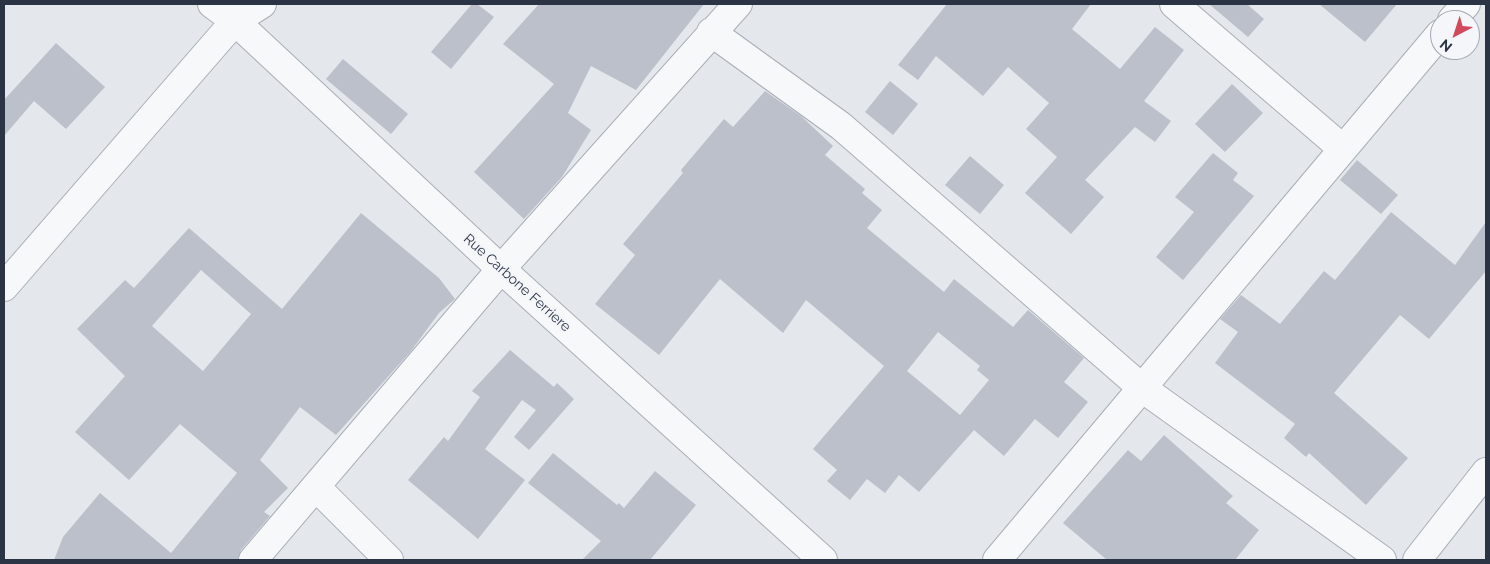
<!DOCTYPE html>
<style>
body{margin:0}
#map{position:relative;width:1490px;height:564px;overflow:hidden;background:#e4e7ec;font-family:Raleway,sans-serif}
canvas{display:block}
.frame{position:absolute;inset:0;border:5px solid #2b3445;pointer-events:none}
.north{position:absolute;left:1430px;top:10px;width:50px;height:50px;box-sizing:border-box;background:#f4f6f9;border:1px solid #a4a8b1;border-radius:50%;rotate:220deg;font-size:14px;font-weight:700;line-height:20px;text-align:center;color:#2b3445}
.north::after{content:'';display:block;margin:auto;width:18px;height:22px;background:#d1495b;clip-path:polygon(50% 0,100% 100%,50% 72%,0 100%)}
</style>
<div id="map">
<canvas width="1490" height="564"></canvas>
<div class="frame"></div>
<div class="north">N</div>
</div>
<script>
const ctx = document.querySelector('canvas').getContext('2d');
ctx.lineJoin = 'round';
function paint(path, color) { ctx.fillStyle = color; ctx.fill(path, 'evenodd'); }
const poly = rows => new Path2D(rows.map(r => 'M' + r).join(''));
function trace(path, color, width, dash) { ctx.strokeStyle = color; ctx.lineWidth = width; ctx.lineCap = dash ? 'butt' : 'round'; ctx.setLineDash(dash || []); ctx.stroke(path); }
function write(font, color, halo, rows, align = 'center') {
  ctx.font = font + ' Raleway,sans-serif'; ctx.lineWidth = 5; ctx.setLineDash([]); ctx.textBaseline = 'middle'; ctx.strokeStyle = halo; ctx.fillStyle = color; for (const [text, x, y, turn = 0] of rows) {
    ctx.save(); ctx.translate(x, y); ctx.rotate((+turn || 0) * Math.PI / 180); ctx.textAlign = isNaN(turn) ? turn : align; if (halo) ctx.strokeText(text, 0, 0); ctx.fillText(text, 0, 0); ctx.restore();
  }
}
const building = poly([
 [472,4,477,4,494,17,451,69,431,52],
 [539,4,704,4,636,90,591,66,568,113,591,130,562,177,524,219,474,172,554,84,503,44],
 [947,4,1091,4,1072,29,1120,69,1155,27,1184,50,1144,101,1171,121,1155,142,1135,127,1085,180,1104,197,1071,234,1025,193,1057,157,1026,129,1049,103,1008,67,983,96,936,56,918,80,898,65],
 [1209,4,1247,4,1264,19,1248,37],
 [1319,4,1397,4,1365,42],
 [56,43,105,87,66,129,34,101,4,136,4,100],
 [343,59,408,114,391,134,326,79],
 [890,81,918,104,893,135,865,112],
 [1232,84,1263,113,1225,152,1195,124],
 [765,91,801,116,833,146,825,155,865,189,862,193,882,210,867,228,944,292,954,279,1013,327,1028,310,1084,358,1064,382,1088,402,1058,438,1035,419,1004,456,974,430,919,492,899,475,885,493,867,479,850,500,827,481,837,470,813,449,884,366,806,300,783,333,720,279,659,355,595,304,635,255,623,244,683,173,681,170,724,119,733,127],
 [938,332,980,366,977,370,989,380,960,415,907,371],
 [1213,153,1238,173,1233,180,1254,196,1183,280,1156,257,1194,212,1175,197],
 [970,156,1004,185,980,214,945,185],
 [1357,160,1398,195,1381,214,1340,180],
 [1391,212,1455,265,1486,222,1486,271,1429,339,1400,315,1334,393,1408,458,1366,505,1309,453,1306,457,1284,438,1295,424,1215,363,1238,332,1220,319,1241,295,1280,324,1324,271,1335,280],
 [361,213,439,278,455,299,439,313,411,351,336,435,300,407,260,460,288,488,264,512,270,516,241,550,238,560,54,560,63,537,100,493,171,553,237,473,180,424,129,480,75,432,125,376,77,329,125,280,134,288,189,228,282,309],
 [201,270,251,314,203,371,152,326],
 [510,350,554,387,557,383,574,399,529,450,514,437,536,410,522,400,485,449,525,480,478,539,408,480,444,437,448,441,480,397,472,391],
 [1164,435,1233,496,1226,503,1259,530,1235,560,1107,560,1063,523,1128,450,1141,461],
 [553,453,617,505,619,503,624,508,655,471,696,505,650,560,582,560,601,541,528,483]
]);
const minor = poly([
 [212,4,235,21,501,269,823,560],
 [1174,4,1343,149],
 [1452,20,1466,4],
 [711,32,841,126,1142,388,1382,560],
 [4,287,235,21,262,4],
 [316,487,389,560],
 [253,560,501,269,738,4],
 [997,560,1440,34],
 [1417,560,1486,472]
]);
const streetNames = [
 ["Rue Carbone Ferriere",517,283,42]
];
paint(building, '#bbc0ca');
trace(minor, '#a9aeb7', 30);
trace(minor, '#f7f8fa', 28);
write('14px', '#2b3445', '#f4f6f9', streetNames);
</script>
